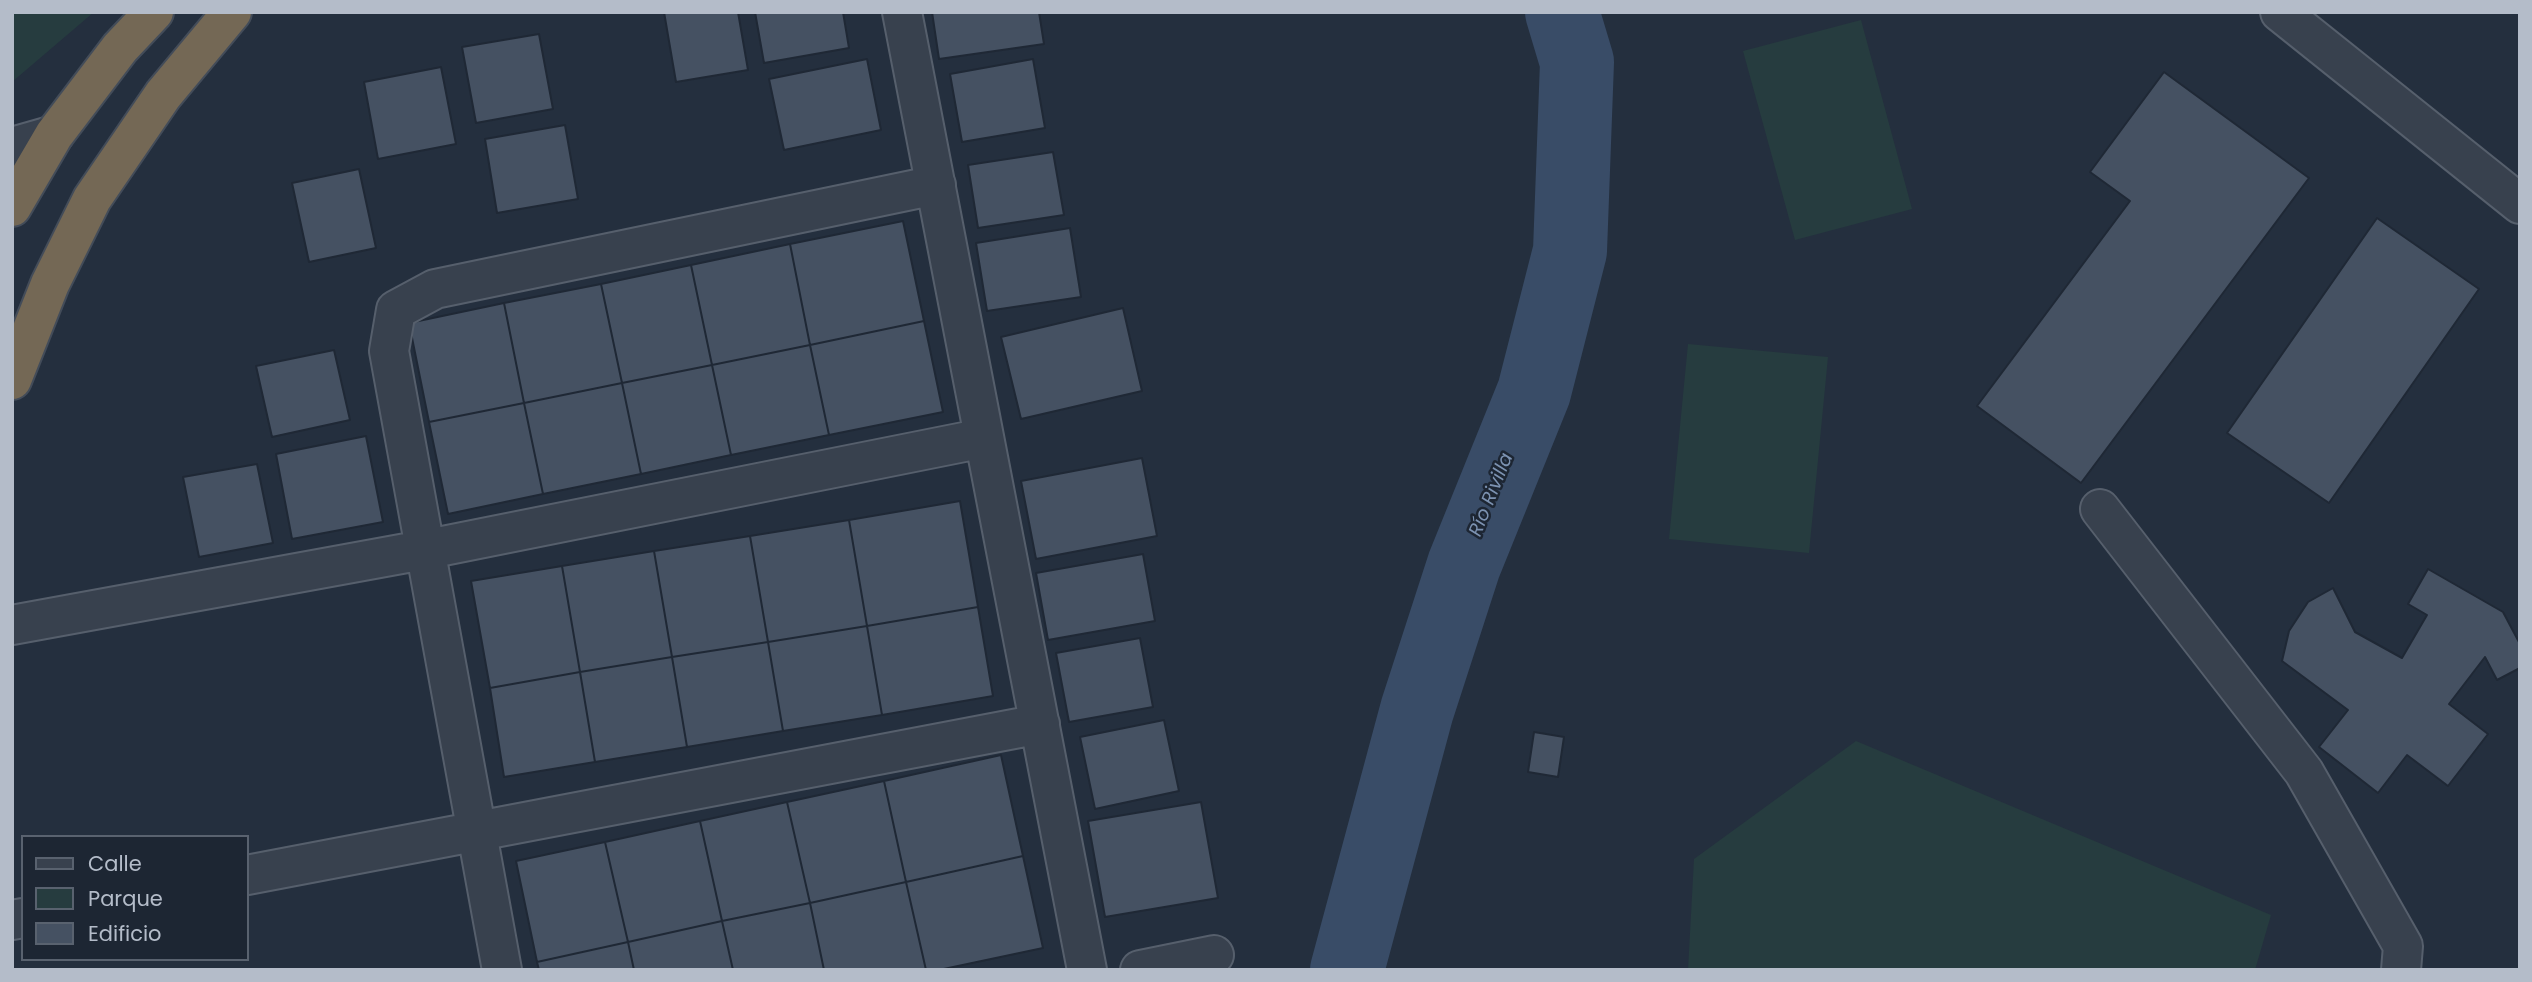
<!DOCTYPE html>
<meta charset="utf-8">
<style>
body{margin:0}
#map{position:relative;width:2532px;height:982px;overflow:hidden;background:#242f3e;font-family:Poppins,sans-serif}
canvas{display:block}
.frame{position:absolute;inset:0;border:14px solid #b4bcc9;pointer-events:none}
.legend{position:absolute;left:21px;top:835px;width:228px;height:126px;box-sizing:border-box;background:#1d2633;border:2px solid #59626f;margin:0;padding:9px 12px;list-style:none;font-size:21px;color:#b4bcc9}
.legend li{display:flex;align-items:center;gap:14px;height:35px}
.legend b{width:35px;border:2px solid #59626f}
</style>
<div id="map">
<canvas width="2532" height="982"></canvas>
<div class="frame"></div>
<ul class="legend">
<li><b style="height:9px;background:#38414e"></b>Calle</li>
<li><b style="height:19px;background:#263c3f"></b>Parque</li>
<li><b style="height:19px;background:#455162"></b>Edificio</li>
</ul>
</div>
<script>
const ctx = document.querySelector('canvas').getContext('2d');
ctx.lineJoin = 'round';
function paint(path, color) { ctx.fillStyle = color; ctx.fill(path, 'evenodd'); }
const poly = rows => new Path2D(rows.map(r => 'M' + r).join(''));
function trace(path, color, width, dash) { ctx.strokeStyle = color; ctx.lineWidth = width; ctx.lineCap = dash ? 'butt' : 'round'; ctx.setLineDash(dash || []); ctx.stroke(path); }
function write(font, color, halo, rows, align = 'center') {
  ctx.font = font + ' Poppins,sans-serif'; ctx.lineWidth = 5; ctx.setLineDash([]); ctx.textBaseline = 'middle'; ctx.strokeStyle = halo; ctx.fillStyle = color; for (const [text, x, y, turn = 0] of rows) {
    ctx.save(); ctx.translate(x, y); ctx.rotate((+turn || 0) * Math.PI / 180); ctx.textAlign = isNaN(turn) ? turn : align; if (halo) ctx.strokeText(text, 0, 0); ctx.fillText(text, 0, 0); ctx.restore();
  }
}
const green = poly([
 [12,12,94,12,12,82],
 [1861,20,1912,209,1795,240,1743,51],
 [1688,344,1828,357,1809,553,1669,539],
 [1856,741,2271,915,2255,970,1688,970,1694,859]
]);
const river = poly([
 [1347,970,1417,710,1464,565,1534,392,1570,251,1577,62,1562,12]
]);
const building = poly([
 [664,12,738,12,748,70,676,82,664,12],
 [755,12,843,12,849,48,764,63,755,12],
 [932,12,1039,12,1044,44,939,59,932,12],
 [539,34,553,109,476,123,462,47,539,34],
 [867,59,881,130,784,150,769,79,867,59],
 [1033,59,1045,128,962,142,950,74,1033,59],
 [441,67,456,144,378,159,364,82,441,67],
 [2164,72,2309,178,2081,483,1977,406,2130,201,2090,172,2164,72],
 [565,125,578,199,497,213,485,139,565,125],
 [1053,152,1064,215,978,228,968,165,1053,152],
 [359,169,376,248,309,262,292,183,359,169],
 [2377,218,2479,289,2329,503,2227,433,2377,218],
 [903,221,924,321,810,345,790,244,903,221],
 [1070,228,1081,297,987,311,976,243,1070,228],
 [790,244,810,345,712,365,691,265,790,244],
 [691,265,712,365,622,383,601,284,691,265],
 [601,284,622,383,524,403,504,303,601,284],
 [504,303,524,403,429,422,409,323,504,303],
 [1123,308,1142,391,1021,419,1001,337,1123,308],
 [924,321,943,412,829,435,810,345,924,321],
 [810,345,829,435,731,455,712,365,810,345],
 [334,350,350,420,272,437,256,366,334,350],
 [712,365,731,455,641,474,622,383,712,365],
 [622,383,641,474,543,494,524,403,622,383],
 [524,403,543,494,448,514,429,422,524,403],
 [366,436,383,522,292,539,276,454,366,436],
 [1142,458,1157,536,1036,559,1021,481,1142,458],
 [257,464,273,543,199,557,183,477,257,464],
 [960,501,978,607,867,626,849,520,960,501],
 [849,520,867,626,768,642,750,536,849,520],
 [750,536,768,642,672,657,654,551,750,536],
 [654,551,672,657,580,672,562,566,654,551],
 [1143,554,1155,621,1048,640,1036,573,1143,554],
 [562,566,580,672,490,688,471,581,562,566],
 [2428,569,2503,612,2520,644,2520,668,2497,680,2485,657,2449,704,2488,734,2448,786,2407,755,2378,793,2319,747,2348,710,2282,661,2289,631,2308,602,2333,588,2355,632,2402,658,2427,615,2408,604,2428,569],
 [978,607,993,696,882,715,867,626,978,607],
 [867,626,882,715,783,731,768,642,867,626],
 [1140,638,1153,707,1069,722,1056,653,1140,638],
 [768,642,783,731,687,747,672,657,768,642],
 [672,657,687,747,595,762,580,672,672,657],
 [580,672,595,762,504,777,490,688,580,672],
 [1164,720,1179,791,1095,809,1080,737,1164,720],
 [1534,732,1564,737,1558,777,1528,772,1534,732],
 [1001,755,1023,856,906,882,884,781,1001,755],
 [884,781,906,882,810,903,787,802,884,781],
 [787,802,810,903,722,921,700,821,787,802],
 [1201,802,1218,898,1105,917,1088,821,1201,802],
 [700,821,722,921,628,942,605,842,700,821],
 [605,842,628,942,537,962,516,861,605,842],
 [1023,856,1043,948,939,970,926,970,906,882,1023,856],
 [906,882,926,970,824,970,810,903,906,882],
 [810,903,824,970,733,970,722,921,810,903],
 [722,921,733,970,634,970,628,942,722,921],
 [628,942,634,970,539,970,537,962,628,942]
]);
const street = poly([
 [902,12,1087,970],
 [2280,12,2520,204],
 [12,147,54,135],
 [2100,509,2304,772,2403,946,2401,970],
 [12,625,423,550,984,438],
 [247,875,1040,724],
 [12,920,23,918],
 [502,970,389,351,396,310,435,289,936,185],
 [1140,970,1214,955]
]);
const highway = poly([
 [12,207,54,135,120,48,154,12],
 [12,380,50,284,92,199,163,95,232,12]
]);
const waterNames = [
 ["Río Rivilla",1492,495,-68]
];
paint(green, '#263c3f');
trace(river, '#394c67', 74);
paint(building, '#455162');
trace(building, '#1f2835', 2);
trace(street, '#565f6c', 42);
trace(highway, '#434c59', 42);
trace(street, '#38414e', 38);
trace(highway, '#746855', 38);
write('italic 19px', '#7c92b1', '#1d2633', waterNames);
</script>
